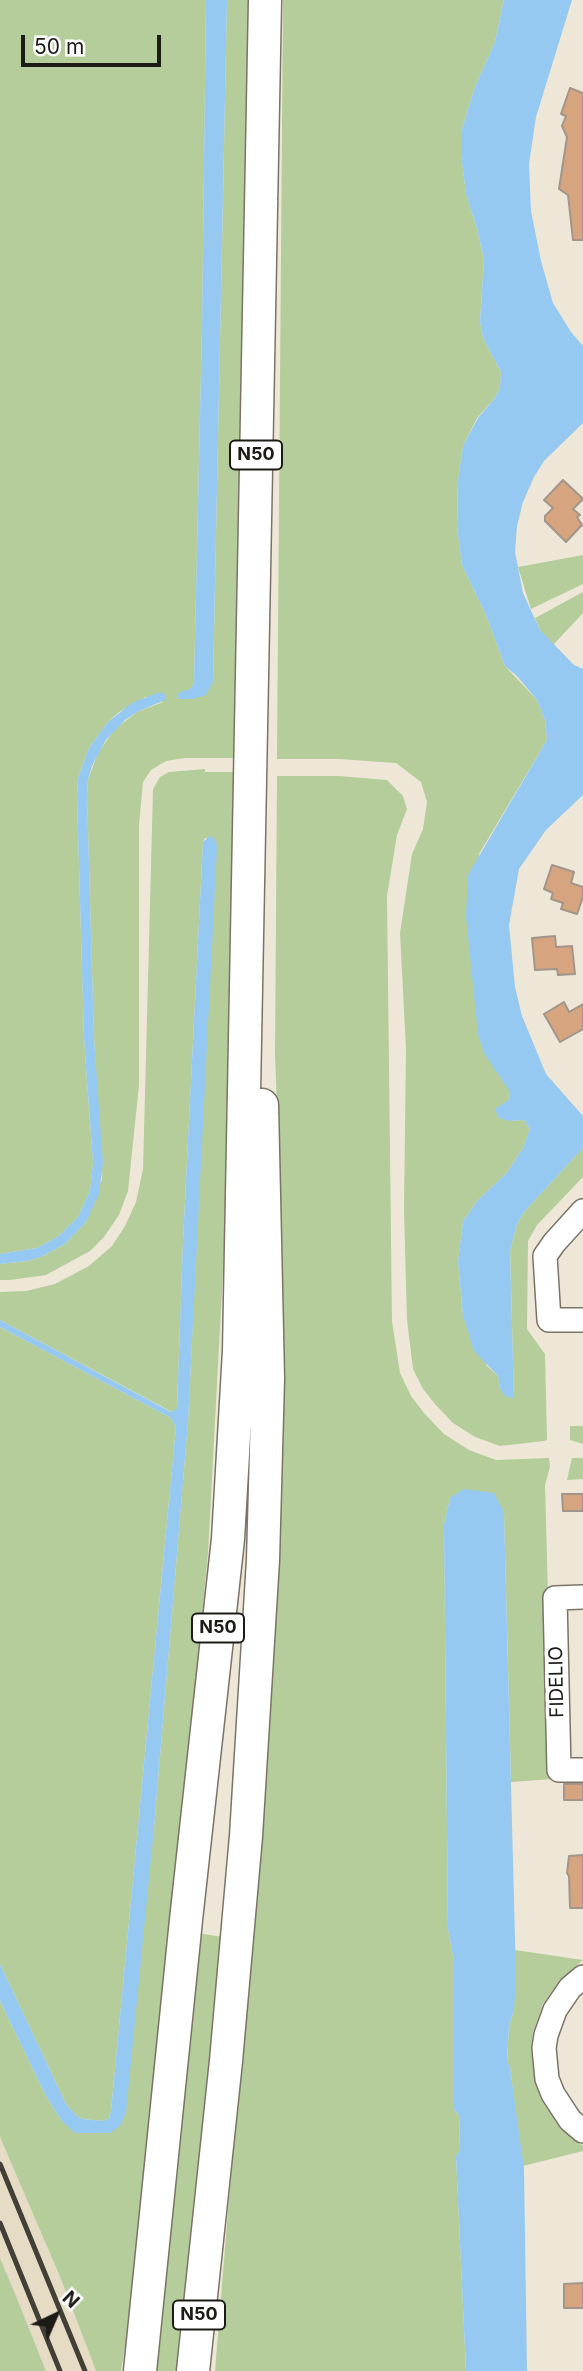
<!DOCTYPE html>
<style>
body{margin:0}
#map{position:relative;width:583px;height:2371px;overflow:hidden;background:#eee7d8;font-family:Inter,sans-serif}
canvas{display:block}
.north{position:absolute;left:21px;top:2280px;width:70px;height:70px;-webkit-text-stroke:5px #fff;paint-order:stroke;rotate:44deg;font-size:19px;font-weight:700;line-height:28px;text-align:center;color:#1d1b15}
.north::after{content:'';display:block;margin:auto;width:24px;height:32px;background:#1d1b15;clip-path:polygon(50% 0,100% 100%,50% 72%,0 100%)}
.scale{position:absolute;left:21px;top:35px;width:140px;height:32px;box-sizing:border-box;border:4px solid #1d1b15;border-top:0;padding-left:9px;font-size:21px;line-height:24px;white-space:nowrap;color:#1d1b15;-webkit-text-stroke:5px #fff;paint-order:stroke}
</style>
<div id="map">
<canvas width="583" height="2371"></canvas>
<div class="north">N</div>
<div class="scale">50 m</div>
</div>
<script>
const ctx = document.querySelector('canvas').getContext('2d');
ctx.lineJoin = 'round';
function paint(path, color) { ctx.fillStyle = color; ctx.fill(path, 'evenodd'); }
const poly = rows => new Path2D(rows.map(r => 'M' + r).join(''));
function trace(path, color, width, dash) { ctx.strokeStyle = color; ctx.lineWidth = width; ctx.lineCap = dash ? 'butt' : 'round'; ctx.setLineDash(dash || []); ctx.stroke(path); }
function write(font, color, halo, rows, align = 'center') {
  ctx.font = font + ' Inter,sans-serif'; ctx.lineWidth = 7; ctx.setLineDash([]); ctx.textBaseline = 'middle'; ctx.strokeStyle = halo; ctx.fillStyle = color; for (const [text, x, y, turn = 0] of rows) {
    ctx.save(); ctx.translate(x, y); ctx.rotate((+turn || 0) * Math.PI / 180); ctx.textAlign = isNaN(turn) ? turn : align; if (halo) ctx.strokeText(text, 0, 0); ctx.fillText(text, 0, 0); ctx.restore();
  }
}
const built = poly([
 [0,2137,61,2279,96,2371,46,2371,0,2258]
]);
const green = poly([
 [0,0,206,0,202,327,194,683,190,689,177,697,180,699,193,699,213,682,227,0,257,0,243,758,185,758,166,761,151,770,143,782,139,825,139,1085,128,1191,119,1215,104,1237,90,1251,46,1275,10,1280,0,1280,0,1264,27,1261,41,1257,65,1244,86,1222,102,1179,94,1039,87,795,88,780,98,753,115,729,137,712,163,702,146,697,119,712,108,722,89,748,78,778,77,795,84,1039,93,1163,90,1191,78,1217,59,1236,37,1248,0,1254],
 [283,0,504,0,495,42,475,87,461,132,461,154,466,194,477,229,484,259,480,322,483,338,501,372,500,388,495,398,477,418,463,446,458,480,457,527,462,565,486,615,505,666,537,700,545,720,547,740,479,854,510,1092,509,1100,495,1110,510,1121,524,1120,530,1129,523,1148,507,1173,479,1199,463,1221,458,1262,463,1316,487,1366,498,1376,500,1389,514,1399,510,1251,517,1224,524,1212,583,1148,583,1177,537,1225,528,1241,527,1329,545,1354,547,1440,544,1441,500,1446,475,1437,453,1423,435,1404,423,1389,413,1369,407,1320,404,1210,406,1049,400,933,412,854,423,829,427,802,421,782,396,763,339,759,277,759],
 [583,555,583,584,531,609,518,567],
 [583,592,583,613,553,645,540,630,535,618],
 [205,769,205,772,243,772,232,1103,208,1553,183,1817,131,2312,121,2371,96,2371,61,2279,0,2137,0,2001,46,2096,61,2120,110,2133,154,1828,188,1422,216,841,205,838,203,842,183,1241,177,1409,172,1412,0,1320,0,1292,26,1291,55,1284,89,1266,112,1246,125,1226,136,1202,143,1169,153,789,160,777,169,772],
 [277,776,339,776,387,780,403,796,407,809,397,835,387,896,392,1321,400,1373,411,1396,424,1413,444,1434,469,1450,496,1460,549,1458,550,1467,545,1485,553,1779,511,1782,504,1512,450,1498,444,1525,448,1929,454,1961,454,2110,459,2115,460,2150,456,2156,466,2371,215,2371,275,1633,283,1375,282,1234,275,1054],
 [0,1327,171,1418,176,1427,111,2111,109,2118,103,2121,83,2119,77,2116,66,2104,0,1964],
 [570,1426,583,1426,583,1444,570,1440],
 [572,1458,583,1458,583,1479,567,1480],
 [191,1932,229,1938,184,2371,147,2371],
 [515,1950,583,1960,561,1979,543,2004,533,2032,531,2048,535,2083,541,2099,561,2129,583,2146,583,2151,523,2166,510,2067,507,2062,509,2026,514,2010],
 [0,2258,18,2301,46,2371,0,2371]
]);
const water = poly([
 [206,0,227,0,213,682,206,695,193,699,180,699,177,697,178,693,190,689,194,683,202,327],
 [504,0,572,0,536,117,529,164,531,211,541,261,553,303,571,332,583,346,583,423,544,461,534,477,523,502,517,526,515,552,523,593,540,630,574,665,583,669,583,795,546,830,519,869,509,925,515,987,522,1016,546,1074,583,1116,583,1148,524,1212,517,1224,510,1251,514,1399,505,1396,500,1389,498,1376,474,1351,463,1316,458,1262,463,1221,479,1199,507,1173,523,1148,530,1129,524,1120,510,1121,499,1118,495,1109,509,1100,510,1092,484,1053,478,1034,466,916,468,875,547,740,545,720,537,700,517,676,505,666,486,615,462,565,457,527,458,480,463,446,478,418,495,398,500,388,501,372,483,338,480,322,484,259,477,229,466,194,461,154,461,132,475,87,495,42],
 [160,692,165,694,165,700,137,712,125,720,106,740,92,766,88,780,87,795,94,1039,103,1163,99,1194,86,1222,65,1244,41,1257,27,1261,0,1264,0,1254,37,1248,59,1236,78,1217,90,1191,93,1163,84,1039,77,795,78,778,89,748,108,722,132,703],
 [210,836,216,840,217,848,188,1422,154,1828,126,2113,120,2126,110,2133,75,2133,61,2120,46,2096,0,2001,0,1964,66,2104,77,2116,83,2119,103,2121,109,2118,111,2111,176,1427,171,1418,0,1327,0,1320,171,1412,177,1409,183,1241,203,842],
 [464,1489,494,1493,504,1512,516,1979,514,2010,509,2026,507,2061,510,2067,524,2169,527,2371,466,2371,456,2156,460,2150,459,2115,454,2110,454,1961,448,1929,444,1525,450,1498]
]);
const building = poly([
 [570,88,583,93,583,240,573,240,568,195,559,189,567,137,562,126,566,116,561,114,570,88],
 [563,480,583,499,573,509,580,515,577,517,582,525,566,542,545,521,545,516,553,508,544,500,563,480],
 [552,865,574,872,571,883,583,887,583,897,577,914,561,909,563,903,551,899,553,893,544,889,552,865],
 [555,936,556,947,572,946,575,974,558,975,557,969,535,970,532,938,555,936],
 [564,1002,569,1012,583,1004,583,1029,560,1042,544,1014,564,1002],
 [562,1494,583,1494,583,1511,563,1511,562,1494],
 [564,1784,583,1784,583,1800,564,1800,564,1784],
 [583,1855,583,1908,570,1908,569,1876,567,1873,569,1856,583,1855],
 [583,2283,583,2308,564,2308,564,2284,583,2283]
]);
const minor = poly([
 [583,1211,554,1243,545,1256,549,1320,583,1320],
 [583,1597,555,1598,559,1770,583,1770],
 [583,1977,570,1988,555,2010,546,2035,544,2048,547,2079,553,2094,570,2120,583,2131]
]);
const highway = poly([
 [140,2371,186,1920,228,1539,239,1351,265,0],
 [193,2371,226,2061,246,1836,263,1560,268,1378,262,1105]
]);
const rail = poly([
 [0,2164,85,2371],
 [0,2223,60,2371]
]);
const shields = [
 [256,455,52],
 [218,1628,52],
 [199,2315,52]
];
const shieldNames = [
 ["N50",256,455],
 ["N50",218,1628],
 ["N50",199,2315]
];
const streetNames = [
 ["FIDELIO",557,1682,-91]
];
paint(built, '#e6dcc6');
paint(green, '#b4cd9a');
paint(water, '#95c9f1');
paint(building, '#d6a47e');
trace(building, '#a2958b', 2);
trace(minor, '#7a7466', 26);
trace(highway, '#7a7466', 35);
trace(minor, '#fff', 23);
trace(highway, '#fff', 32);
trace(rail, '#423f37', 5);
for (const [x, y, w] of shields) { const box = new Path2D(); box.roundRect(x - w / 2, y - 14.5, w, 29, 5); ctx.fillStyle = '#fff'; ctx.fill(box); trace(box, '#1d1b15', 2); }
write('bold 18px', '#1d1b15', null, shieldNames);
write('19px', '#1d1b15', '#fff', streetNames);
</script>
